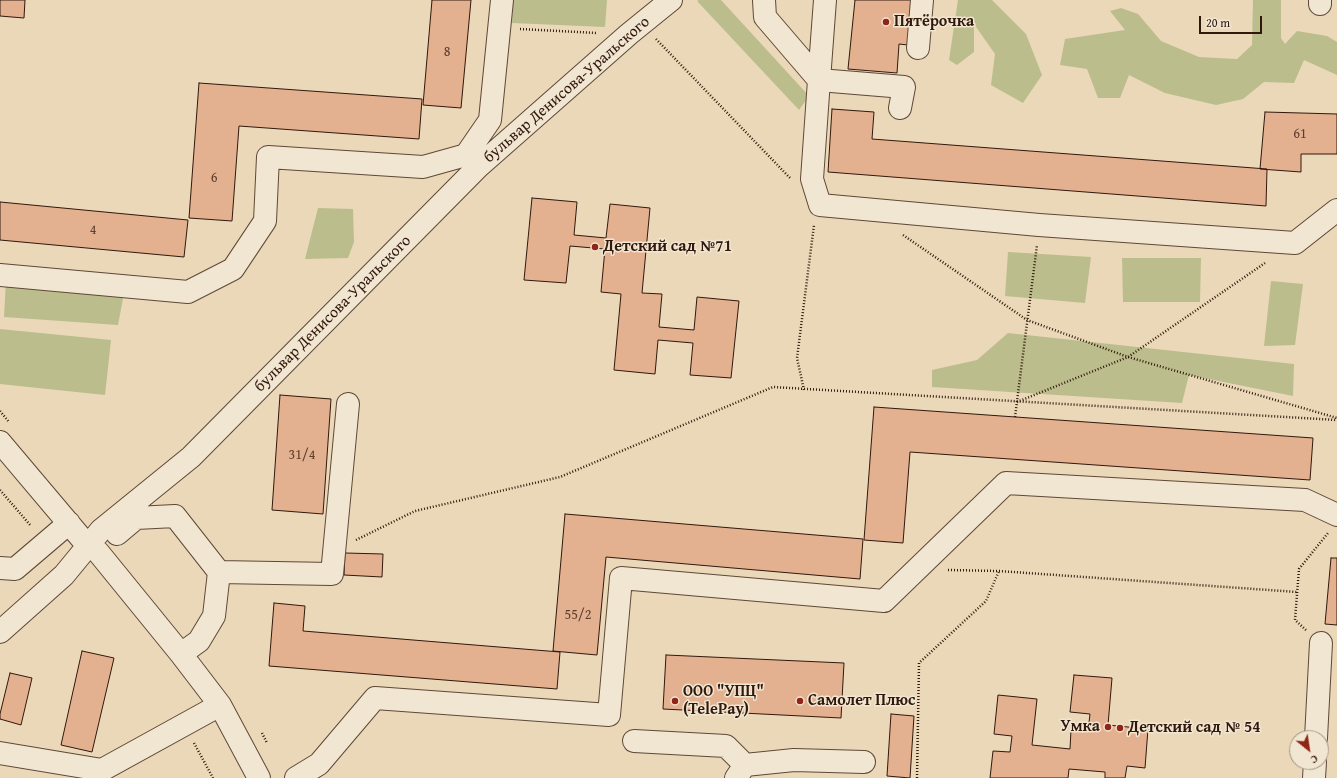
<!DOCTYPE html>
<meta charset="utf-8">
<style>
body{margin:0}
#map{position:relative;width:1337px;height:778px;overflow:hidden;background:#ead8b9;font-family:"Gentium Book Plus",serif}
canvas{display:block}
.north{position:absolute;left:1289px;top:730px;width:40px;height:40px;box-sizing:border-box;background:#f1e6d2;border:1px solid #a49483;border-radius:50%;rotate:150deg;font-size:11px;font-weight:700;line-height:16px;text-align:center;color:#31180c}
.north::after{content:'';display:block;margin:auto;width:14px;height:18px;background:#8f2418;clip-path:polygon(50% 0,100% 100%,50% 72%,0 100%)}
.scale{position:absolute;left:1199px;top:16px;width:63px;height:18px;box-sizing:border-box;border:2px solid #31180c;border-top:0;padding-left:5px;font-size:12px;line-height:14px;white-space:nowrap;color:#31180c;-webkit-text-stroke:3px #f1e6d2;paint-order:stroke}
</style>
<div id="map">
<canvas width="1337" height="778"></canvas>
<div class="north">С</div>
<div class="scale">20 m</div>
</div>
<script>
const ctx = document.querySelector('canvas').getContext('2d');
ctx.lineJoin = 'round';
function paint(path, color) { ctx.fillStyle = color; ctx.fill(path, 'evenodd'); }
const poly = rows => new Path2D(rows.map(r => 'M' + r).join(''));
function trace(path, color, width, dash) { ctx.strokeStyle = color; ctx.lineWidth = width; ctx.lineCap = dash ? 'butt' : 'round'; ctx.setLineDash(dash || []); ctx.stroke(path); }
function write(font, color, halo, rows, align = 'center') {
  ctx.font = font + ' "Gentium Book Plus",serif'; ctx.lineWidth = 3; ctx.setLineDash([]); ctx.textBaseline = 'middle'; ctx.strokeStyle = halo; ctx.fillStyle = color; for (const [text, x, y, turn = 0] of rows) {
    ctx.save(); ctx.translate(x, y); ctx.rotate((+turn || 0) * Math.PI / 180); ctx.textAlign = isNaN(turn) ? turn : align; if (halo) ctx.strokeText(text, 0, 0); ctx.fillText(text, 0, 0); ctx.restore();
  }
}
const green = poly([
 [513,0,607,0,605,27,512,23],
 [699,0,721,0,809,96,799,110,697,1],
 [958,0,992,0,1026,34,1042,75,1023,103,991,85,995,54,974,24,974,52,957,65,949,60],
 [1253,0,1281,0,1281,38,1285,44,1297,31,1327,36,1337,42,1337,75,1304,60,1294,83,1264,82,1243,99,1216,105,1165,93,1129,75,1120,98,1098,98,1087,69,1060,65,1065,39,1125,30,1110,11,1121,8,1138,14,1161,41,1199,57,1237,59,1252,45],
 [318,208,353,209,354,242,348,258,305,259],
 [1008,252,1091,257,1085,303,1005,296],
 [1122,258,1201,258,1200,302,1123,302],
 [6,280,124,293,118,325,4,317],
 [1271,281,1303,284,1295,345,1264,346],
 [0,329,111,340,105,395,0,384],
 [1008,333,1294,364,1293,396,1189,375,1182,403,932,387,932,370,977,360]
]);
const building = poly([
 [0,0,25,0,24,18,0,16,0,0],
 [432,0,471,0,461,108,423,105,432,0],
 [855,0,913,0,917,46,899,44,897,73,848,69,855,0],
 [199,83,422,99,419,139,239,126,232,221,189,218,199,83],
 [832,109,874,112,872,139,1267,169,1266,206,828,172,832,109],
 [1265,112,1337,114,1337,154,1301,154,1301,172,1260,169,1265,112],
 [532,198,577,202,574,235,606,238,610,204,650,208,642,293,662,294,659,327,694,330,697,297,739,301,731,378,690,375,693,343,658,340,655,374,614,370,621,294,601,292,605,249,570,246,566,283,524,280,532,198],
 [0,202,188,220,184,257,0,240,0,202],
 [280,395,331,399,323,514,272,510,280,395],
 [874,407,1313,438,1310,480,910,452,903,543,864,540,874,407],
 [565,514,863,539,860,579,606,557,597,655,553,651,565,514],
 [345,553,383,554,382,577,344,575,345,553],
 [1331,558,1337,558,1337,625,1325,624,1331,558],
 [274,603,305,606,303,631,560,652,557,689,269,666,274,603],
 [82,651,114,658,92,752,61,745,82,651],
 [666,655,844,663,841,718,663,709,666,655],
 [10,673,32,678,21,725,0,719,0,714,10,673],
 [1074,675,1112,678,1108,725,1148,729,1145,768,1127,766,1125,778,1105,778,1105,772,1069,769,1068,778,990,778,993,751,1010,752,1012,736,994,734,998,695,1037,699,1032,745,1070,749,1071,730,1088,731,1090,714,1070,712,1074,675],
 [891,714,914,716,910,778,887,776,891,714]
]);
const path = poly([
 [520,29,597,33],
 [656,39,790,178],
 [903,235,1027,320,1128,357,1337,418],
 [804,390,797,358,814,225],
 [1017,402,1128,357,1265,263],
 [0,411,9,422],
 [1015,417,1037,245],
 [0,490,31,526],
 [356,540,415,511,560,477,773,387,1337,420],
 [948,570,999,571,1297,592],
 [1306,630,1295,620,1299,569,1328,533],
 [262,733,267,743],
 [194,743,213,778],
 [917,778,919,663,986,601,999,571]
]);
const minor = poly([
 [764,0,765,17,819,80,812,179,820,205,1039,225,1295,243,1337,210],
 [825,0,819,80,904,87,900,108],
 [1320,4,1320,0],
 [918,48,922,0],
 [0,275,188,292,233,269,265,221,268,157,423,167,466,155,490,120,502,0],
 [0,442,87,545,98,552,181,654,220,705,259,778],
 [117,534,136,518,175,516,219,572,214,616,199,641,181,654],
 [0,568,15,569,69,523],
 [219,572,332,574,348,404],
 [0,632,64,575,101,530,191,457,478,167,629,34,671,0],
 [1316,738,1321,643],
 [634,741,726,746,745,765],
 [0,753,102,770,220,705],
 [296,778,319,764,375,698,609,715,621,578,884,601,1006,483,1305,500,1337,515],
 [736,778,745,765,794,760,864,762],
 [1314,778,1315,762]
]);
const markers = [
 [886,22,4,"#8f2418"],
 [595,247,4,"#8f2418"],
 [675,701,4,"#8f2418"],
 [800,701,4,"#8f2418"],
 [1108,727,4,"#8f2418"],
 [1120,728,4,"#8f2418"]
];
const numberNames = [
 ["8",447,52],
 ["61",1300,134],
 ["6",214,178],
 ["4",93,230],
 ["31/4",302,455],
 ["55/2",578,615]
];
const poiNames = [
 ["Пятёрочка",894,22],
 ["Детский сад №71",603,247],
 ["ООО \"УПЦ\"",683,692],
 ["(TelePay)",683,710],
 ["Самолет Плюс",808,701],
 ["Умка",1100,727,"right"],
 ["Детский сад № 54",1128,728]
];
const streetNames = [
 ["бульвар Денисова-Уральского",567,90,-41],
 ["бульвар Денисова-Уральского",333,314,-45]
];
paint(green, '#bbbd8c');
paint(building, '#e3b090');
trace(building, '#31180c', 1);
trace(minor, '#5f4837', 24);
trace(path, '#31180c', 2.5, [1, 2]);
trace(minor, '#f1e6d2', 22);
for (const [x, y, r, color] of markers) { const dot = new Path2D(); dot.arc(x, y, r, 0, 2 * Math.PI); ctx.fillStyle = color; ctx.fill(dot); trace(dot, '#f1e6d2', 1.5); }
write('14px', '#5e3e2d', null, numberNames);
write('bold 16px', '#31180c', '#f1e6d2', poiNames, 'left');
write('16px', '#31180c', '#f1e6d2', streetNames);
</script>
